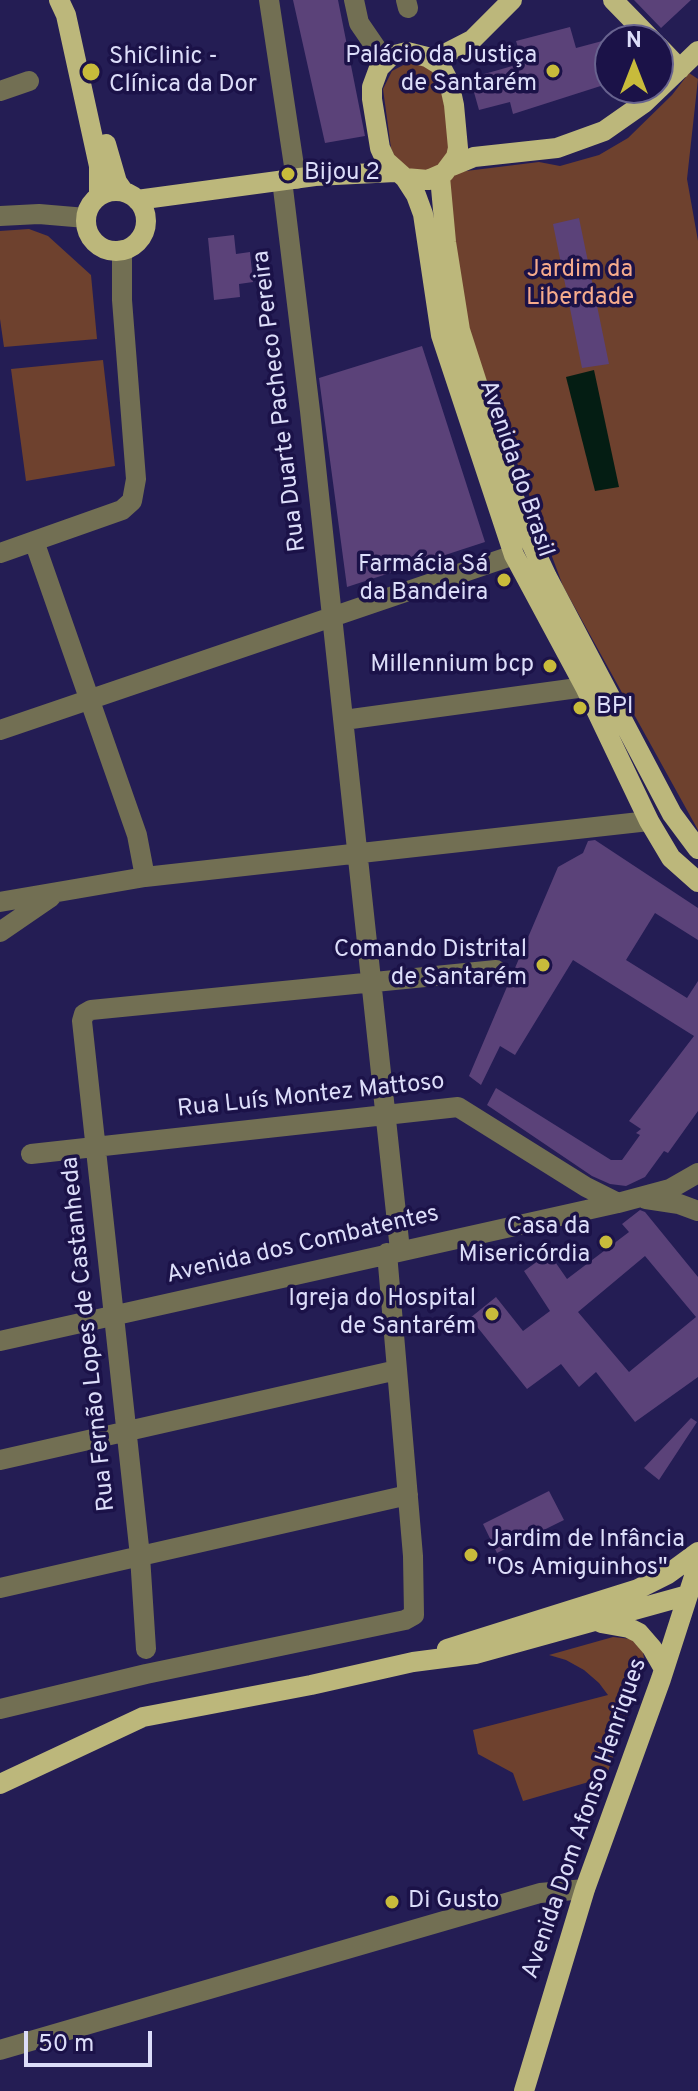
<!DOCTYPE html>
<meta charset="utf-8">
<style>
body{margin:0}
#map{position:relative;width:698px;height:2091px;overflow:hidden;background:#241d54;font-family:Overpass,sans-serif}
canvas{display:block}
.north{position:absolute;left:594px;top:24px;width:80px;height:80px;box-sizing:border-box;background:#1b1248;border:2px solid #68638f;border-radius:50%;rotate:0deg;font-size:22px;font-weight:700;line-height:32px;text-align:center;color:#dcddf9}
.north::after{content:'';display:block;margin:auto;width:28px;height:36px;background:#c8bb3b;clip-path:polygon(50% 0,100% 100%,50% 72%,0 100%)}
.scale{position:absolute;left:24px;top:2031px;width:128px;height:36px;box-sizing:border-box;border:4px solid #dcddf9;border-top:0;padding-left:10px;font-size:24px;line-height:28px;white-space:nowrap;color:#dcddf9;-webkit-text-stroke:6px #1b1248;paint-order:stroke}
</style>
<div id="map">
<canvas width="698" height="2091"></canvas>
<div class="north">N</div>
<div class="scale">50 m</div>
</div>
<script>
const ctx = document.querySelector('canvas').getContext('2d');
ctx.lineJoin = 'round';
function paint(path, color) { ctx.fillStyle = color; ctx.fill(path, 'evenodd'); }
const poly = rows => new Path2D(rows.map(r => 'M' + r).join(''));
function trace(path, color, width, dash) { ctx.strokeStyle = color; ctx.lineWidth = width; ctx.lineCap = dash ? 'butt' : 'round'; ctx.setLineDash(dash || []); ctx.stroke(path); }
function write(font, color, halo, rows, align = 'center') {
  ctx.font = font + ' Overpass,sans-serif'; ctx.lineWidth = 7; ctx.setLineDash([]); ctx.textBaseline = 'middle'; ctx.strokeStyle = halo; ctx.fillStyle = color; for (const [text, x, y, turn = 0] of rows) {
    ctx.save(); ctx.translate(x, y); ctx.rotate((+turn || 0) * Math.PI / 180); ctx.textAlign = isNaN(turn) ? turn : align; if (halo) ctx.strokeText(text, 0, 0); ctx.fillText(text, 0, 0); ctx.restore();
  }
}
const green = poly([
 [409,62,436,69,454,146,434,171,412,171,395,158,391,148,383,89,392,71],
 [689,73,698,79,687,179,698,241,698,830,563,586,468,331,452,244,447,177,458,172,539,162,560,166,599,155,628,138,672,95],
 [29,229,48,236,91,275,97,339,4,347,0,319,0,231],
 [103,360,115,466,26,481,11,369],
 [613,1637,631,1639,643,1652,645,1665,606,1777,523,1801,513,1773,478,1754,473,1730,608,1695,599,1683,584,1670,566,1660,549,1655]
]);
const water = poly([
 [594,370,619,487,595,491,566,377]
]);
const building = poly([
 [293,0,338,0,365,136,325,143],
 [634,0,691,0,661,28],
 [570,27,576,48,606,40,610,55,610,83,513,114,510,102,479,110,470,78,523,63,516,41],
 [579,218,609,364,582,368,553,224],
 [234,235,236,254,250,252,253,282,239,284,240,297,214,300,208,238],
 [422,346,485,542,347,587,319,378],
 [595,840,698,908,698,940,655,913,626,960,687,998,698,981,698,1111,668,1153,664,1151,645,1177,626,1186,610,1184,592,1176,487,1105,496,1088,611,1160,622,1160,640,1135,636,1133,641,1129,629,1121,694,1036,573,960,515,1055,500,1046,481,1085,469,1076,558,867,583,853,588,841],
 [640,1210,645,1212,698,1277,698,1377,635,1422,596,1372,579,1387,561,1364,527,1389,470,1318,496,1297,523,1331,550,1311,524,1271,549,1253,567,1279,629,1232,622,1224],
 [645,1256,696,1317,629,1372,578,1312],
 [691,1418,697,1422,659,1480,644,1468],
 [549,1491,564,1520,497,1553,483,1524]
]);
const minor = poly([
 [269,0,296,179],
 [354,0,359,23,385,61],
 [406,0,408,8],
 [0,91,29,81],
 [282,180,310,411,400,1250],
 [0,216,39,214,86,218],
 [34,541,137,835,145,877],
 [0,553,122,510,132,501,136,479,122,300,122,250],
 [344,720,585,687],
 [0,730,514,555],
 [0,902,145,877,649,821],
 [0,932,51,897],
 [31,1154,458,1107,586,1187,618,1203],
 [646,1199,679,1204,698,1211],
 [0,1341,618,1203,670,1189,698,1173],
 [0,1460,397,1370],
 [0,1588,408,1495],
 [146,1649,140,1556,82,1021,84,1014,91,1010,496,970],
 [0,1709,146,1674,405,1620,414,1615,413,1556,387,1253],
 [0,2050,540,1893,585,1889]
]);
const major = poly([
 [59,0,66,15,99,166,99,196],
 [613,0,652,40],
 [658,46,680,69],
 [407,52,427,57,440,65,449,82,454,105,458,148,456,157,444,173,428,180,405,178,386,161,380,148,372,99,372,87,379,68,391,56,407,52],
 [433,60,472,40,512,0],
 [106,144,117,182,124,192],
 [452,166,474,157,557,148,604,131,644,103,698,51],
 [440,177,446,242,460,330,524,528,547,577,672,814,698,849],
 [405,178,416,195,423,214,441,335,514,555,585,687,649,821,671,858,698,882],
 '86 221a30 30 0 1 1 60 0a30 30 0 1 1-60 0Z',
 [137,200,315,176,395,172],
 [601,1623,629,1628,639,1633,652,1648,664,1669],
 [447,1649,638,1589,668,1574,698,1552],
 [0,1784,143,1717,311,1685,413,1662,475,1654,688,1595],
 [524,2091,585,1889,661,1679,698,1564]
]);
const markers = [
 [553,71,8,"#c8bb3b"],
 [91,72,10,"#c8bb3b"],
 [288,174,8,"#c8bb3b"],
 [504,580,8,"#c8bb3b"],
 [550,666,8,"#c8bb3b"],
 [580,708,8,"#c8bb3b"],
 [543,965,8,"#c8bb3b"],
 [606,1242,8,"#c8bb3b"],
 [492,1314,8,"#c8bb3b"],
 [471,1555,8,"#c8bb3b"],
 [392,1902,8,"#c8bb3b"]
];
const poiNames = [
 ["Palácio da Justiça",537,57],
 ["de Santarém",537,85],
 ["ShiClinic -",109,58,"left"],
 ["Clínica da Dor",109,86,"left"],
 ["Bijou 2",304,174,"left"],
 ["Farmácia Sá",488,566],
 ["da Bandeira",488,594],
 ["Millennium bcp",534,666],
 ["BPI",596,708,"left"],
 ["Comando Distrital",527,951],
 ["de Santarém",527,979],
 ["Casa da",590,1228],
 ["Misericórdia",590,1256],
 ["Igreja do Hospital",476,1300],
 ["de Santarém",476,1328],
 ["Jardim de Infância",487,1541,"left"],
 ["\"Os Amiguinhos\"",487,1569,"left"],
 ["Di Gusto",408,1902,"left"]
];
const parkNames = [
 ["Jardim da",580,271],
 ["Liberdade",580,299]
];
const streetNames = [
 ["Rua Duarte Pacheco Pereira",281,401,-97],
 ["Avenida do Brasil",515,469,71],
 ["Rua Luís Montez Mattoso",311,1097,-6],
 ["Avenida dos Combatentes",303,1246,-13],
 ["Rua Fernão Lopes de Castanheda",90,1334,-96],
 ["Avenida Dom Afonso Henriques",586,1819,-71]
];
paint(green, '#6e412e');
paint(water, '#041d13');
paint(building, '#5b4279');
trace(minor, '#726f53', 20);
trace(major, '#bcb77b', 20);
for (const [x, y, r, color] of markers) { const dot = new Path2D(); dot.arc(x, y, r, 0, 2 * Math.PI); ctx.fillStyle = color; ctx.fill(dot); trace(dot, '#1b1248', 3); }
write('24px', '#dcddf9', '#1b1248', poiNames, 'right');
write('24px', '#f6ab8c', '#1b1248', parkNames);
write('24px', '#dcddf9', '#1b1248', streetNames);
</script>
